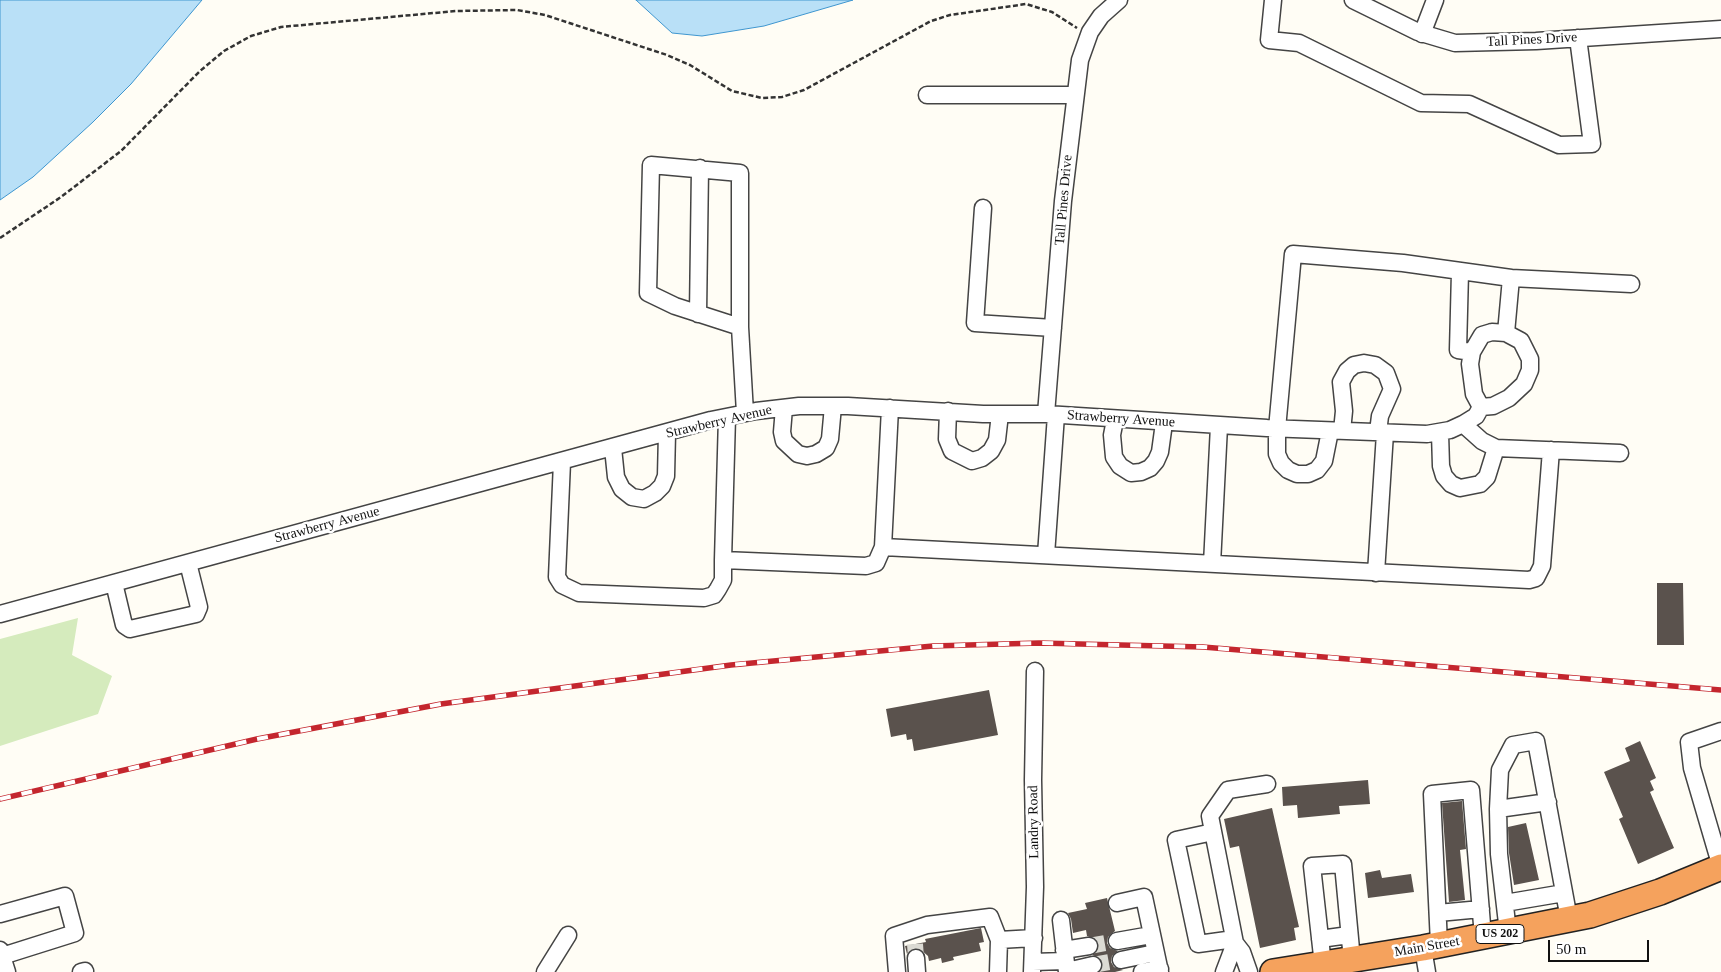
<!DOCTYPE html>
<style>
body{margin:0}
#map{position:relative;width:1721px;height:972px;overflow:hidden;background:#fffdf5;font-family:Georgia,serif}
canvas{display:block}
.scale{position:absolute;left:1548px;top:940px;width:101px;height:22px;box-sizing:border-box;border:2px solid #111;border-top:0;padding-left:6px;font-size:15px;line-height:18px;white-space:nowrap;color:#111;-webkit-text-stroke:4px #fff;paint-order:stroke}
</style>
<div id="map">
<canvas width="1721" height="972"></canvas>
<div class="scale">50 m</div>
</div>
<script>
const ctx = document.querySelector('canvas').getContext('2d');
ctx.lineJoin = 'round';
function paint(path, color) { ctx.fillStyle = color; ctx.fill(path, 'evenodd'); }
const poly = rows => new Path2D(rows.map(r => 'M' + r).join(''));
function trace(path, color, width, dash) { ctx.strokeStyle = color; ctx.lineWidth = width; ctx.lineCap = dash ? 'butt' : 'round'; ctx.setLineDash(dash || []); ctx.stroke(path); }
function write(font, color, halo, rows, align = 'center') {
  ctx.font = font + ' Georgia,serif'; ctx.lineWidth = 5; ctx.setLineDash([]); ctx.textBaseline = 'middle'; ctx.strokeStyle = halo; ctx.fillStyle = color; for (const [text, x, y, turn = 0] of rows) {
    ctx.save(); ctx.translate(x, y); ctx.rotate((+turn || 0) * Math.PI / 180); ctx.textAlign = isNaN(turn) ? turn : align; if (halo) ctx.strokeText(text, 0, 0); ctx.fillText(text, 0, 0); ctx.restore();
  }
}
const green = poly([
 [78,618,72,655,112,676,98,714,0,746,0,639]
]);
const water = poly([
 [0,0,202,0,131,84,93,122,33,177,0,200,0,0],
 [636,0,853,0,764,26,702,36,672,33,636,0]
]);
const building = poly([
 [1657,583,1683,583,1684,645,1657,645],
 [989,690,998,735,914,751,912,739,907,740,906,734,891,737,886,709],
 [1640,741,1656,778,1650,781,1654,790,1650,792,1674,848,1638,864,1619,819,1623,817,1604,772,1630,761,1625,748],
 [1368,780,1370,804,1339,806,1340,814,1298,818,1297,805,1283,806,1282,787],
 [1462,801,1466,849,1460,850,1465,900,1449,902,1442,803],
 [1272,808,1299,927,1294,928,1296,940,1260,948,1239,846,1230,848,1224,819],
 [1526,823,1539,880,1514,885,1509,853,1508,827],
 [1380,870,1382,878,1411,874,1414,892,1368,898,1365,873],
 [1107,898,1115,931,1108,937,1107,943,1110,948,1118,951,1112,956,1111,962,1114,967,1123,970,1115,972,1100,972,1103,962,1100,958,1092,955,1098,949,1097,940,1087,936,1086,930,1073,933,1071,919,1068,913,1087,909,1085,903],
 [981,928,984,942,979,943,981,951,953,957,954,960,942,963,941,958,929,961,928,956,920,949,911,950,907,954,905,946,926,942,925,939]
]);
const minorTunnel = poly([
 [915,944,916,958],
 [1089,946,1117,941],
 [1093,965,1121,960]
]);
const path = poly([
 [0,238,61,197,121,151,200,71,224,51,251,36,281,27,456,11,517,10,545,15,667,55,690,65,732,91,762,98,782,97,804,90,931,21,950,15,1026,4,1052,12,1077,28]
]);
const minor = poly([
 [1273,0,1269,40,1299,43,1421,103,1469,104,1559,145,1592,144,1578,38],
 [1353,0,1418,32,1455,43,1536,41,1721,29],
 [1422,34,1435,0],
 [927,95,1075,95],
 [983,208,975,323,1053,328],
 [1460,272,1458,350,1472,352],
 [698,314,700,168],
 [740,327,675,306,648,293,651,165,740,173,740,327,745,413],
 [1492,332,1506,333,1521,341,1530,359,1530,370,1524,384,1509,398,1493,406,1481,407,1474,394,1470,364,1472,352,1482,335,1492,332],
 [1506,333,1511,278,1631,284],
 [784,408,782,432,784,441,798,454,807,456,816,454,826,448,830,439,833,406],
 [948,411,947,439,952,451,972,461,982,458,991,451,997,440,1000,414],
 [1046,414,1063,201,1080,60,1090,32,1101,16,1119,0],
 [1115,420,1112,435,1114,457,1120,466,1131,473,1141,472,1150,468,1156,461,1160,452,1164,423],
 [1463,424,1482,441,1496,448,1620,453],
 [1330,431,1324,461,1317,470,1308,474,1297,474,1288,470,1281,463,1277,454,1277,429,1293,254,1403,263,1511,278],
 [1342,431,1344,411,1341,382,1347,371,1354,365,1364,363,1375,365,1386,373,1392,389,1380,416,1378,432],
 [1440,433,1441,466,1444,476,1451,484,1460,488,1480,484,1487,477,1496,448],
 [613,448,616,477,622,489,632,497,644,499,655,493,662,486,666,476,667,433],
 [562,462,557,577,562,585,579,593,704,598,714,595,718,589,723,580,723,560,866,566,876,563,883,547,1529,580,1536,578,1542,566,1551,450],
 [883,547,890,408],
 [1046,555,1056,415],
 [723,560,727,417],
 [1212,564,1219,426],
 [1376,573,1385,433],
 [114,583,124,625,130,629,196,614,199,607,188,563],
 [0,614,711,420,756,411,799,406,848,406,983,414,1046,414,1267,428,1427,434,1450,430,1463,424,1476,416,1481,407],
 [1721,731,1689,742,1692,768,1721,867],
 [1498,809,1548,802],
 [1213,832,1176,840,1198,944,1234,939],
 [1117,903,1144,897,1160,972],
 [1505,903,1564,893],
 [1438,913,1481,909],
 [0,914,65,896,75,933,2,956],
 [1061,920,1067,972],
 [1508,932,1499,854,1498,809,1500,770,1513,745,1536,741,1569,919],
 [1320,939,1349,935],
 [1117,941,1151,935],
 [1439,944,1432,794,1471,790,1483,937],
 [1423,948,1427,972],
 [0,950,7,972],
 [1064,950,1089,946],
 [916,958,917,972],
 [1121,960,1155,953],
 [1033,962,1065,961],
 [1323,965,1312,866,1343,864,1352,960],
 [1067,971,1093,965],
 [81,972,85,971],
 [545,972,568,935],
 [897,972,894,936,927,925,990,917,999,940,1034,938],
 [998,972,999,940],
 [1032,972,1035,887,1033,780,1035,671],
 [1142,972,1160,969],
 [1224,972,1235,943],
 [1249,972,1242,952,1235,943,1210,816,1228,790,1267,784]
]);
const highway = poly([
 [1273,972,1423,948,1590,915,1660,892,1721,867]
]);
const rail = poly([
 [0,799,257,739,441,704,731,665,933,646,1039,643,1203,647,1721,690]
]);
const shields = [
 [1500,934,48]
];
const shieldNames = [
 ["US 202",1500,934]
];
const streetNames = [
 ["Tall Pines Drive",1532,40,-3],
 ["Tall Pines Drive",1064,200,-85],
 ["Strawberry Avenue",1121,419,4],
 ["Strawberry Avenue",719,422,-13],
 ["Strawberry Avenue",327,525,-15],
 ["Landry Road",1034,822,-91],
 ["Main Street",1427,947,-10]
];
paint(green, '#d5ebbd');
paint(water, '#b9e0f7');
trace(water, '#3f96cf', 1);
paint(building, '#5a524d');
trace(minorTunnel, '#dbdad3', 16, [16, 8]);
trace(minor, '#444', 19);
trace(highway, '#222', 28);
trace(path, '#333', 2.5, [5, 2.5]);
trace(minor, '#fff', 16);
trace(highway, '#f5a25d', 25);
trace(rail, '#c4262e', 5.5);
trace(rail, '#fff', 4, [11]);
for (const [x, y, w] of shields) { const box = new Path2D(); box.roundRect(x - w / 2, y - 9.5, w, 19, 4); ctx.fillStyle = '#fff'; ctx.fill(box); trace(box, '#111', 1); }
write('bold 12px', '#111', null, shieldNames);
write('14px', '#111', '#fff', streetNames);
</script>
